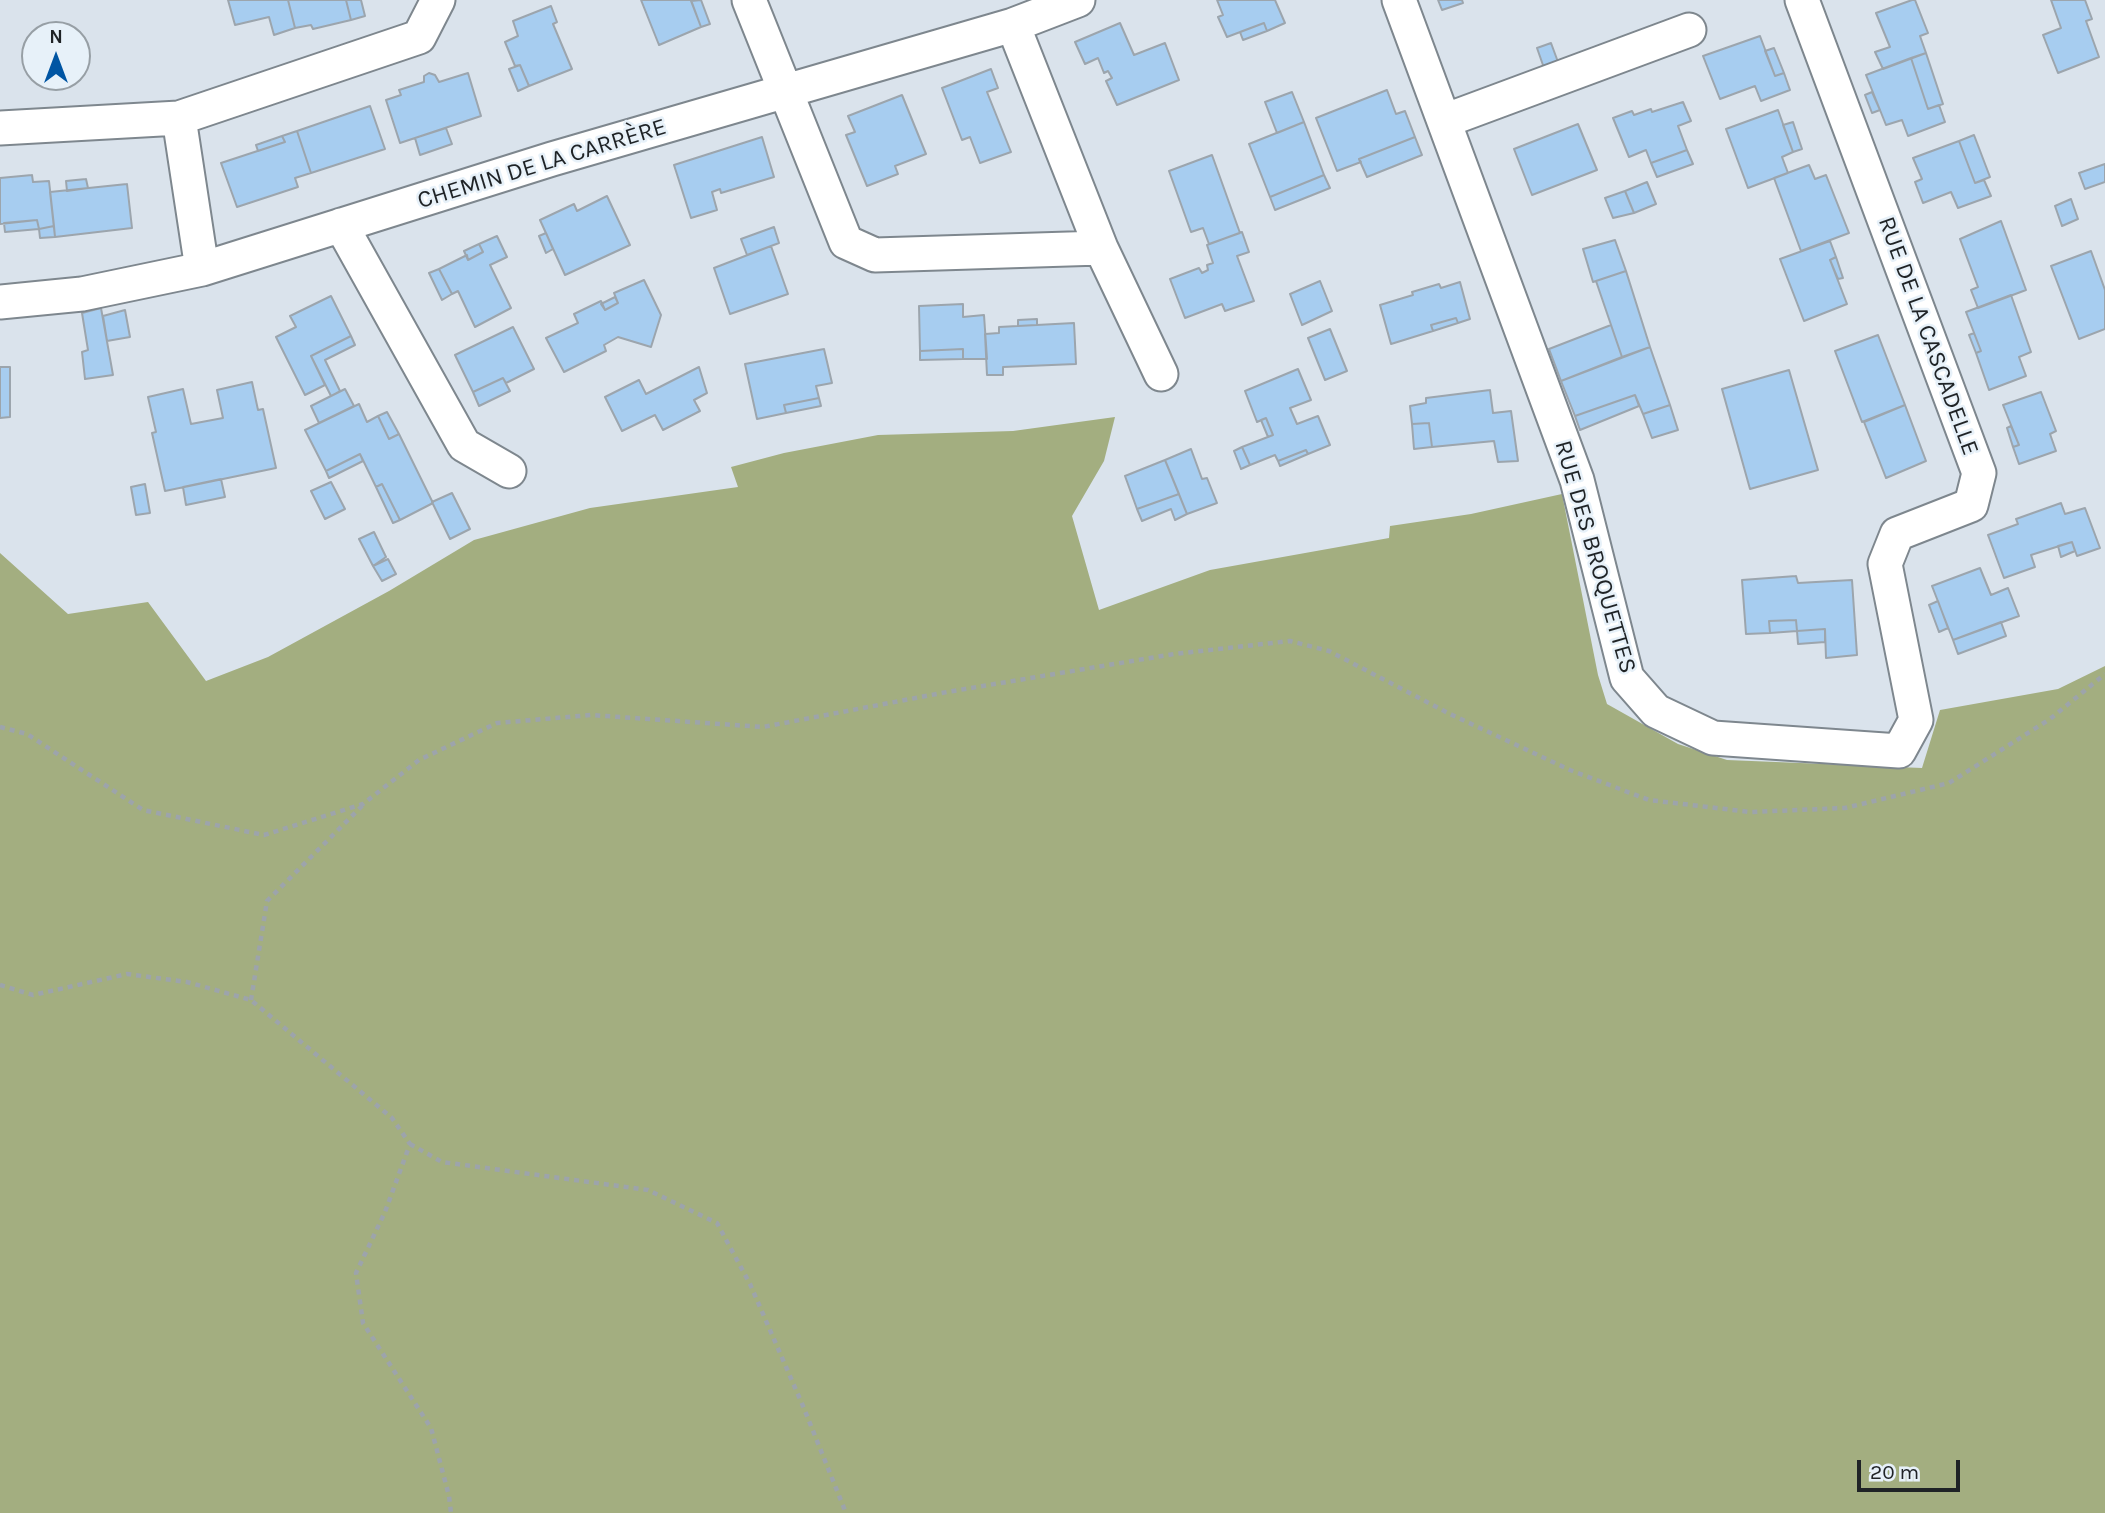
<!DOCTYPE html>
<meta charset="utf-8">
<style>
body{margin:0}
#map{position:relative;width:2105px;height:1513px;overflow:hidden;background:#dae3ec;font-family:Karla,sans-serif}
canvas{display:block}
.north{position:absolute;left:21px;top:21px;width:70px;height:70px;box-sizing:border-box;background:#e7f1f9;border:2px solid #979fa5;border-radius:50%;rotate:0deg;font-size:19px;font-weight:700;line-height:28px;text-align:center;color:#1f2326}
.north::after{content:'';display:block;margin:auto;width:24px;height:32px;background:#0055a3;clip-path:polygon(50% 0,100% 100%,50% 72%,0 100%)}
.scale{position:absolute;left:1857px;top:1460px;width:103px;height:32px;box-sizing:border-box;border:4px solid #1f2326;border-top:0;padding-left:9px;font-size:21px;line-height:24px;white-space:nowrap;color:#1f2326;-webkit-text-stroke:5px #e7f1f9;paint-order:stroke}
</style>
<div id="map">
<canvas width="2105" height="1513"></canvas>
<div class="north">N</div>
<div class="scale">20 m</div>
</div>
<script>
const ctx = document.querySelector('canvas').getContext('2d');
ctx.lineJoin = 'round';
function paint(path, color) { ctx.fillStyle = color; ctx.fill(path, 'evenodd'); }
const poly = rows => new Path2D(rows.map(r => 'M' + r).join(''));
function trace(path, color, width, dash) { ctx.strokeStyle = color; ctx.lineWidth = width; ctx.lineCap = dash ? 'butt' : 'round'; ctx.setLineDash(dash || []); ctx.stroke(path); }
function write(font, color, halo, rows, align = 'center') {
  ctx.font = font + ' Karla,sans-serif'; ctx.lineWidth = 5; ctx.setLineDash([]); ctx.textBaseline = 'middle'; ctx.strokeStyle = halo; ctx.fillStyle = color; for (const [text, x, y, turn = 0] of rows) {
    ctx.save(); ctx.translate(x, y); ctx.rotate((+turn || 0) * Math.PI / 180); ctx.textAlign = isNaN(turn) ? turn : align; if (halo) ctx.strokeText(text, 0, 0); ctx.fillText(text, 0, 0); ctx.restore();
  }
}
const forest = poly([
 [1115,417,1104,461,1072,516,1099,610,1210,570,1389,538,1390,526,1471,514,1562,494,1598,675,1607,704,1678,744,1727,760,1922,768,1940,710,2058,689,2105,666,2105,1513,0,1513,0,553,68,614,148,602,206,681,268,657,389,591,474,540,590,508,738,487,731,467,784,453,878,435,1013,431]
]);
const building = poly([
 [228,0,288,0,295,28,274,35,269,17,235,25,228,0],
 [288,0,346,0,351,20,313,29,311,25,295,28,288,0],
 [346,0,361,0,365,16,351,20,346,0],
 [641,0,691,0,701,27,659,45,641,0],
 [701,0,710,24,701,27,691,1,701,0],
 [1217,0,1275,0,1285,23,1267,31,1264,23,1227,37,1218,17,1223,15,1217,0],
 [1438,0,1462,0,1463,3,1442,10,1438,0],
 [1912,0,1915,0,1928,33,1920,36,1926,53,1883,69,1875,52,1890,47,1876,13,1912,0],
 [2051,0,2085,0,2092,19,2086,21,2099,57,2058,73,2043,35,2061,28,2051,0],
 [551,6,557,22,553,24,572,69,529,86,520,65,515,66,505,42,518,36,513,21,551,6],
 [1120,23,1134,55,1165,43,1179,80,1117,105,1106,81,1112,78,1108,71,1104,73,1098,58,1085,64,1075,42,1120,23],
 [1264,23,1267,31,1243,40,1240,32,1264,23],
 [1760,36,1775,76,1784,73,1790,90,1761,101,1755,86,1720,99,1703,56,1760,36],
 [1551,43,1558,62,1544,68,1537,48,1551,43],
 [1774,48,1784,73,1775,76,1765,51,1774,48],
 [1926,53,1943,104,1928,109,1911,58,1926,53],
 [1911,58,1928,109,1939,105,1945,122,1908,136,1902,120,1886,125,1866,75,1911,58],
 [520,65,529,86,518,91,509,69,520,65],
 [991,69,998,88,987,92,1011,152,980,163,970,137,962,140,942,88,991,69],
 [429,73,435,75,439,82,468,73,481,116,400,143,386,100,401,95,399,90,424,82,424,76,429,73],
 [1387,90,1396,114,1405,111,1415,137,1359,159,1361,162,1337,171,1316,118,1387,90],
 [1292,92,1304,122,1277,133,1265,102,1292,92],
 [1872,92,1880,110,1872,113,1865,95,1872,92],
 [902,95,926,154,895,166,898,174,867,186,846,135,855,132,848,116,902,95],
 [1683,102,1691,121,1678,126,1687,150,1651,163,1646,150,1629,157,1613,118,1632,111,1634,115,1651,109,1652,112,1683,102],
 [370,106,385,149,311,173,297,131,370,106],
 [1778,110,1793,152,1782,157,1788,173,1748,188,1726,129,1778,110],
 [1304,122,1324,175,1270,197,1249,144,1304,122],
 [1793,122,1802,149,1793,152,1783,125,1793,122],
 [1578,124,1597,170,1532,195,1514,149,1578,124],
 [446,128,452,144,420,155,415,138,446,128],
 [297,131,311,173,295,178,298,187,237,207,221,163,285,142,282,136,297,131],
 [1974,135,1990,177,1975,183,1959,141,1974,135],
 [282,136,285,142,258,151,256,145,282,136],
 [762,137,774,177,721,193,720,189,712,192,717,210,691,218,674,165,762,137],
 [1415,137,1422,155,1367,177,1359,159,1415,137],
 [1959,141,1975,183,1984,180,1991,196,1958,208,1951,192,1923,203,1915,182,1922,179,1913,158,1959,141],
 [1687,150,1693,164,1657,177,1651,163,1687,150],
 [1212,155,1240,233,1209,244,1203,228,1191,232,1169,171,1212,155],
 [2105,164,2105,182,2085,189,2079,173,2105,164],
 [1809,165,1815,179,1826,175,1849,233,1801,251,1774,178,1809,165],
 [32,175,33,182,49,181,54,226,39,229,37,220,0,224,0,178,32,175],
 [1324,175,1330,188,1275,210,1270,197,1324,175],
 [86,179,88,188,67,191,66,181,86,179],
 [1647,182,1656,204,1634,213,1625,191,1647,182],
 [127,184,132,228,55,237,50,192,127,184],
 [1625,191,1634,213,1613,218,1605,198,1625,191],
 [607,196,630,245,565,275,540,220,574,204,577,211,607,196],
 [2071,199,2078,219,2062,226,2055,206,2071,199],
 [37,220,39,229,5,232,4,223,37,220],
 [2001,221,2026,290,1978,308,1971,290,1978,287,1960,239,2001,221],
 [54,226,55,237,40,238,39,229,54,226],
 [774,227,779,243,747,255,741,239,774,227],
 [1242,232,1249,252,1237,256,1254,301,1225,311,1222,304,1185,318,1170,279,1199,268,1202,273,1208,270,1207,265,1213,263,1207,245,1242,232],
 [546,233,553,249,546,253,539,236,546,233],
 [497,236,507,257,490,265,511,308,475,327,458,291,452,294,439,269,467,255,468,260,483,252,479,244,497,236],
 [1615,240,1626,271,1593,282,1583,249,1615,240],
 [1830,241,1836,257,1830,260,1847,304,1804,321,1780,259,1830,241],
 [479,244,483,252,468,260,464,251,479,244],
 [771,246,788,294,730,314,714,268,771,246],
 [2091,251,2105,290,2105,329,2079,339,2051,266,2091,251],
 [1836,257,1843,278,1838,279,1830,260,1836,257],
 [439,269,452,294,442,300,429,273,439,269],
 [1626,271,1650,347,1622,357,1596,281,1626,271],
 [644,280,661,315,651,347,618,337,604,345,606,351,564,372,546,338,578,323,574,314,601,301,605,310,618,303,614,293,644,280],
 [1320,281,1332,311,1302,325,1290,294,1320,281],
 [1460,282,1470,319,1458,323,1456,318,1431,325,1433,331,1391,344,1380,305,1413,295,1412,292,1439,284,1441,288,1460,282],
 [2011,295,2031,352,2019,357,2026,376,1989,390,1976,353,1981,351,1966,312,2011,295],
 [331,296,351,336,311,356,325,385,305,395,276,337,296,327,290,316,331,296],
 [615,297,618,303,605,310,601,304,615,297],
 [963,304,963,317,984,315,987,359,963,359,963,349,920,351,919,306,963,304],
 [101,308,113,375,85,379,82,352,88,350,82,313,101,308],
 [125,310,130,337,107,341,103,316,125,310],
 [1456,318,1458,323,1433,331,1431,325,1456,318],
 [1037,319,1037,325,1018,326,1018,320,1037,319],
 [1074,323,1076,364,1003,367,1003,375,987,375,985,334,999,333,999,327,1074,323],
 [1611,325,1622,357,1561,381,1549,349,1611,325],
 [513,327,534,369,506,383,503,378,473,392,455,355,513,327],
 [1330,329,1347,371,1325,380,1308,338,1330,329],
 [1974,333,1981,351,1976,353,1969,335,1974,333],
 [1878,335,1905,405,1862,422,1835,351,1878,335],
 [351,336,355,345,325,360,340,391,331,396,311,356,351,336],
 [1650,347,1670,405,1643,414,1635,395,1575,416,1561,381,1650,347],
 [824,349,832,383,816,386,819,398,784,405,786,413,757,419,745,364,824,349],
 [963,349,963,359,920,360,920,351,963,349],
 [0,367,10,367,10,417,0,418,0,367],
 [699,367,707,393,694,400,700,411,663,430,655,415,622,431,605,397,639,380,646,394,699,367],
 [1298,369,1311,400,1290,408,1297,424,1318,416,1330,445,1308,454,1306,450,1278,461,1275,455,1250,465,1242,447,1273,435,1266,418,1257,422,1245,391,1298,369],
 [1789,370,1818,470,1750,489,1722,389,1789,370],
 [503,378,510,391,479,406,473,392,503,378],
 [252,382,258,410,263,409,276,468,165,491,152,433,156,432,148,397,183,389,191,424,223,418,217,390,252,382],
 [345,389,354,406,319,423,311,406,345,389],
 [1490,390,1493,413,1511,411,1518,461,1498,462,1494,441,1432,447,1429,423,1412,424,1410,406,1426,403,1426,398,1490,390],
 [2041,392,2056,431,2050,434,2056,451,2019,464,2013,447,2019,445,2003,405,2041,392],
 [1635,395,1639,406,1580,430,1575,416,1635,395],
 [819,398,821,406,786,413,784,405,819,398],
 [359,404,367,422,378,416,389,439,399,434,433,503,400,520,382,484,376,487,360,454,326,471,305,430,359,404],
 [1670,405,1678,430,1652,438,1643,414,1670,405],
 [1905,405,1926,461,1886,478,1864,422,1905,405],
 [387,412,399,434,389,439,378,416,387,412],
 [1266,418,1273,435,1268,437,1261,420,1266,418],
 [1429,423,1432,447,1414,449,1412,424,1429,423],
 [2011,426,2019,445,2013,447,2007,428,2011,426],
 [1242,447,1250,465,1241,469,1234,451,1242,447],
 [1191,449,1202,479,1207,478,1217,503,1187,514,1165,460,1191,449],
 [1306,450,1308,454,1280,466,1278,461,1306,450],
 [360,454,363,461,329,478,326,471,360,454],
 [1165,460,1179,494,1137,509,1125,476,1165,460],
 [221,479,225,497,186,505,183,487,221,479],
 [331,482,345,509,325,519,311,491,331,482],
 [145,484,150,513,136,515,131,487,145,484],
 [382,484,400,520,393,523,376,487,382,484],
 [452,493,470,529,450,539,432,502,452,493],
 [1179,494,1187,514,1175,520,1171,509,1142,521,1137,509,1179,494],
 [2061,503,2065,514,2085,508,2100,548,2077,556,2072,542,2031,555,2035,567,2004,578,1988,535,2018,524,2016,519,2061,503],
 [374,532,386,557,373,566,359,539,374,532],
 [2072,542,2075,551,2061,557,2058,546,2072,542],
 [388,559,396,574,382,581,373,566,388,559],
 [1980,568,1991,595,2008,588,2019,616,1953,640,1932,586,1980,568],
 [1796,576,1798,583,1852,580,1857,655,1826,658,1825,629,1797,631,1796,620,1769,621,1770,633,1746,634,1742,580,1796,576],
 [1938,601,1948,628,1939,632,1929,605,1938,601],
 [1796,620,1797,631,1770,633,1769,621,1796,620],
 [2001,622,2006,636,1958,654,1953,640,2001,622],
 [1825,629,1825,642,1798,644,1797,631,1825,629]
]);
const path = poly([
 [0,727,27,734,143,810,264,835,363,804,419,760,497,723,591,715,763,727,947,692,1174,654,1290,641,1329,651,1450,714,1570,770,1649,800,1750,812,1845,808,1949,783,2050,719,2105,674],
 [0,985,33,995,127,974,187,982,251,1000,392,1118,410,1144,385,1212,356,1273,363,1323,431,1428,449,1496,451,1513],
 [251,1000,267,901,363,805],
 [410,1144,442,1162,648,1190,717,1223,750,1284,803,1406,846,1513]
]);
const street = poly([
 [749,0,846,242,875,255,1101,248,1013,25],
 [1399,0,1577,480,1627,678,1656,711,1713,738,1899,751,1916,720,1885,564,1897,534,1971,505,1979,473,1802,0],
 [179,118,419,37,438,0],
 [1444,121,1689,30],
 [0,128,179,118,202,269],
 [341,225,464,445,509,471],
 [1101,248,1161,374],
 [0,302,82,294,202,269,552,159,1013,25,1078,0]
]);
const streetNames = [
 ["CHEMIN DE LA CARRÈRE",542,164,-17],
 ["RUE DE LA CASCADELLE",1928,336,70],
 ["RUE DES BROQUETTES",1595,557,74]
];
paint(forest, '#a3ae80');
paint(building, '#a7cdf0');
trace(building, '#9ca5ad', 2);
trace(street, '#7e878e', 37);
trace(path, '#9da4ab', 4.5, [5, 5]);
trace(street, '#fff', 33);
write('24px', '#1f2326', '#e7f1f9', streetNames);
</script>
